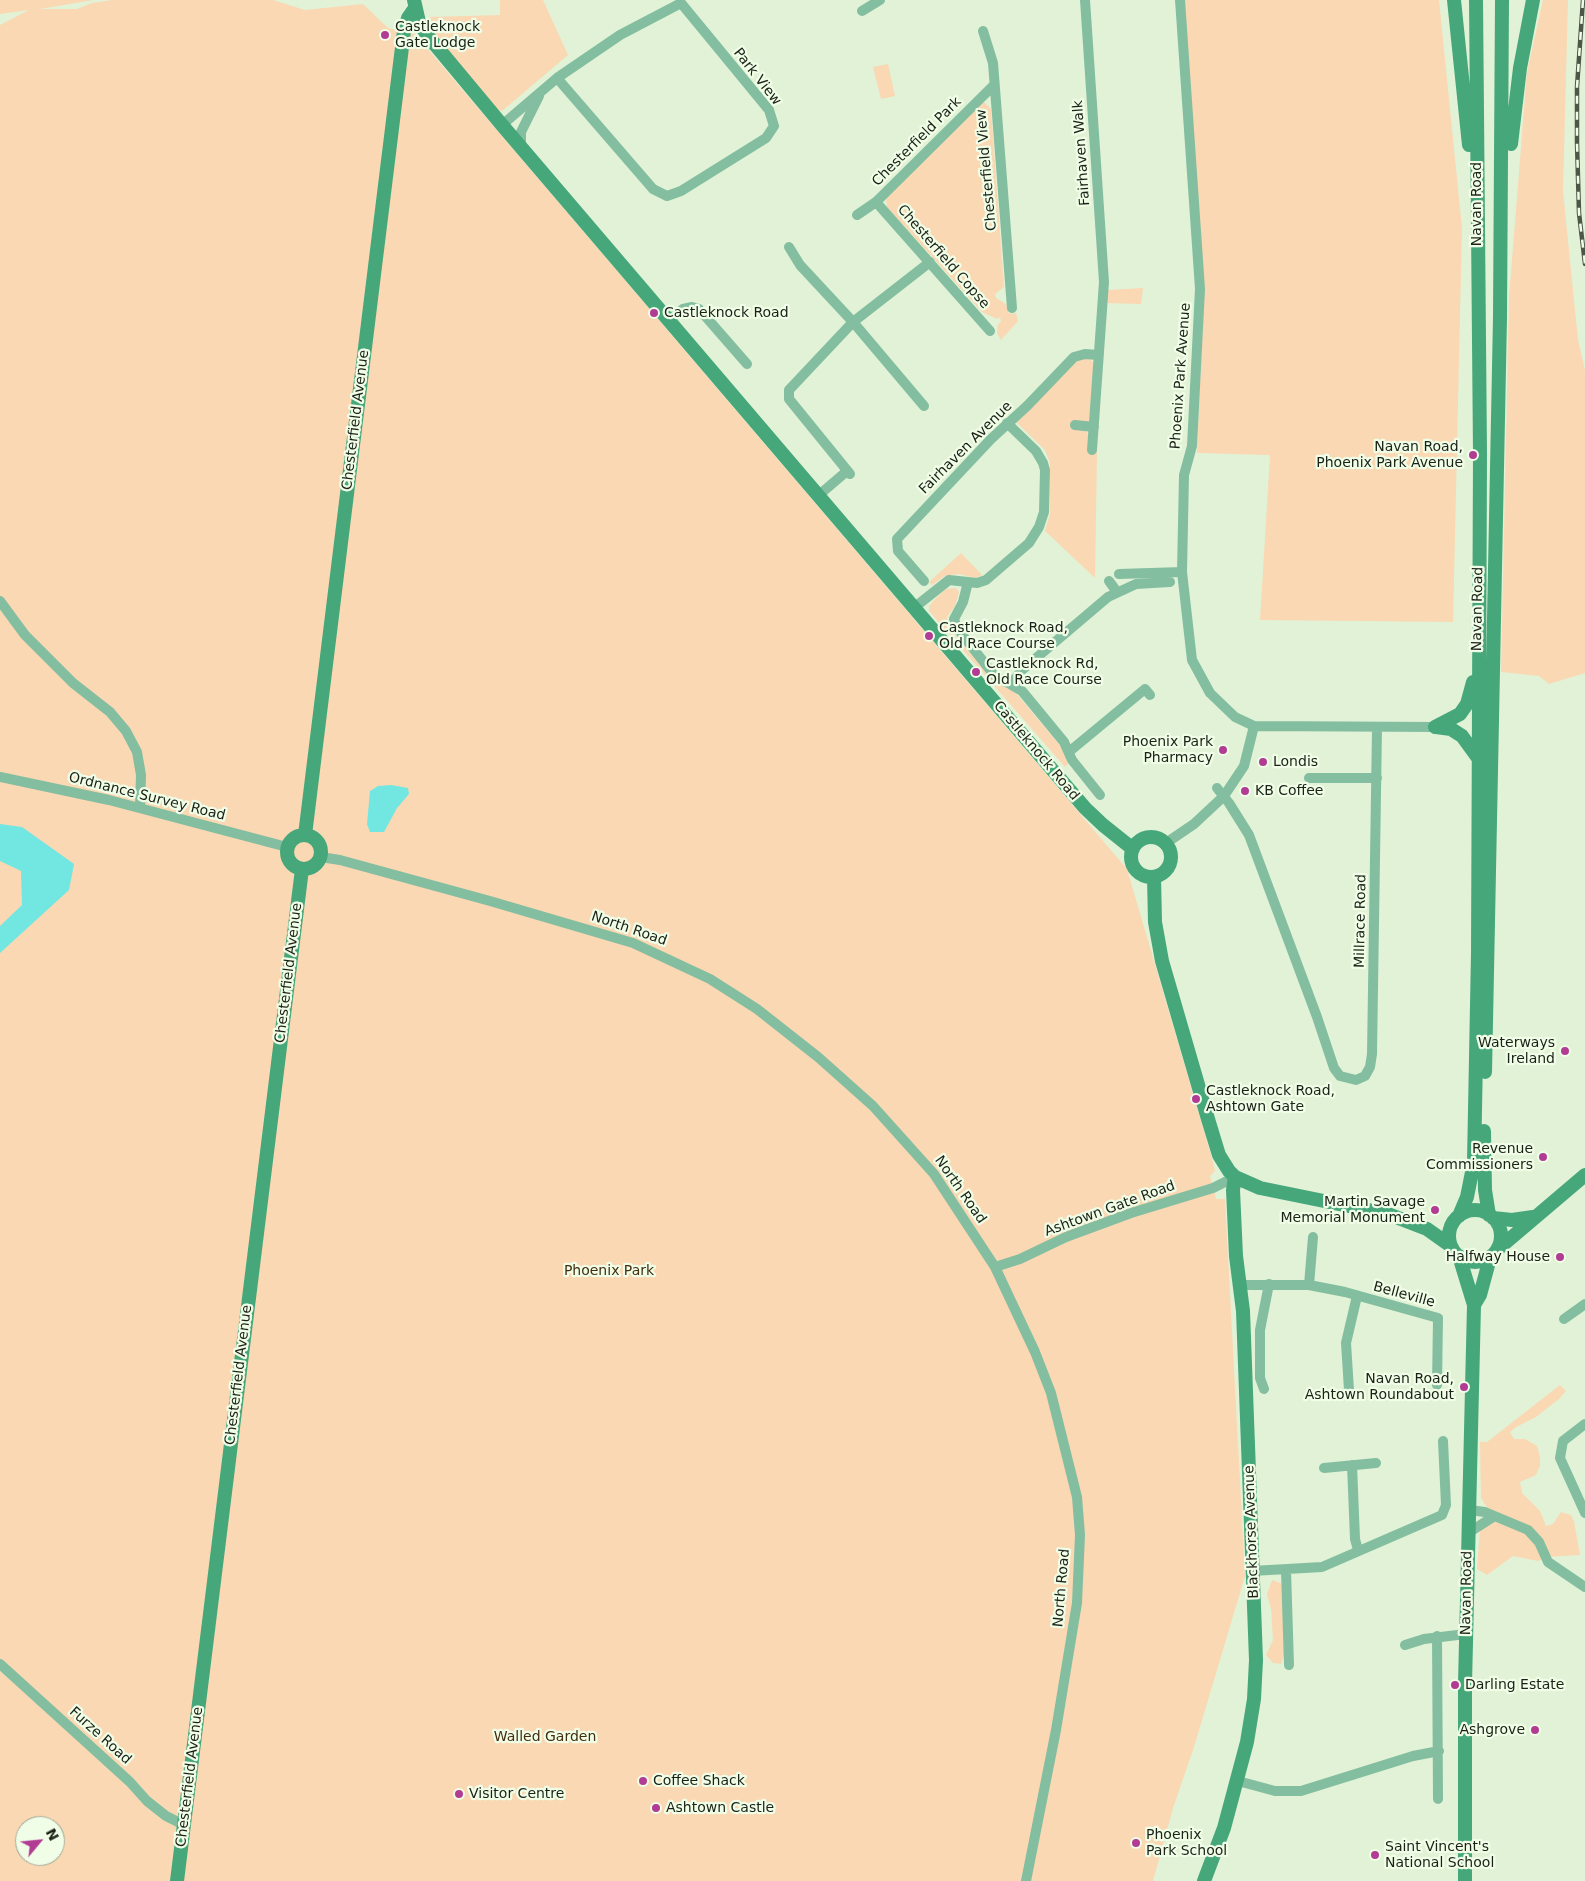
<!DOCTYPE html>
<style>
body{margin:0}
#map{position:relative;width:1585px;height:1881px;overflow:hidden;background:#e2f2d6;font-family:"DejaVu Sans",sans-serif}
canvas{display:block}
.north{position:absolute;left:15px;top:1816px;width:50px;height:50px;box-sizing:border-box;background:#f1fee7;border:1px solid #9ba694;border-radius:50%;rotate:62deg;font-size:14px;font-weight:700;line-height:20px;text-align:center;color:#1b2117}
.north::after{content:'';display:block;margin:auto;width:18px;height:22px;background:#b23c94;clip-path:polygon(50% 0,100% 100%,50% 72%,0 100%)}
</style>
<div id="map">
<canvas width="1585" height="1881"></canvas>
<div class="north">N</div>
</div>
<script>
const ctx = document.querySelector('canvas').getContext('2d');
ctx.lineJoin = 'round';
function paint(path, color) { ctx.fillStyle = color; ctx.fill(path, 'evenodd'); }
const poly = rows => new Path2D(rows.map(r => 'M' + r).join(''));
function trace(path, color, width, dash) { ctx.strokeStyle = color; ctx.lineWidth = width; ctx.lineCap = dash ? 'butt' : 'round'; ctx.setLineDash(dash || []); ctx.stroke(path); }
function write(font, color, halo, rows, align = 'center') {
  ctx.font = font + ' "DejaVu Sans",sans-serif'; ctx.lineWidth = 4.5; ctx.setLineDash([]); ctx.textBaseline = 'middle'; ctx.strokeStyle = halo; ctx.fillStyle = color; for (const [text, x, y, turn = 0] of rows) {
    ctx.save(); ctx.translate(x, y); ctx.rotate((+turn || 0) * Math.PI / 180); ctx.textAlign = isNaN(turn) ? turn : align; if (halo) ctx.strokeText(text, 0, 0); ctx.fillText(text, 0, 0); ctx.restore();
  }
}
const green = poly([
 [0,0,93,0,40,9,77,9,92,3,112,0,273,0,305,10,363,4,388,28,415,34,1127,869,1213,1162,1215,1171,1210,1176,1216,1199,1225,1199,1245,1576,1194,1747,1173,1808,1153,1881,0,1881,0,25,29,10,0,14],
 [25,1826,55,1826,55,1856,25,1856],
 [500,0,543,0,568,55,502,111,496,109,431,30,429,17,500,15],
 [1184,0,1439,0,1462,228,1453,622,1260,620,1270,455,1197,453,1204,289],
 [1543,0,1568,0,1563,191,1578,340,1585,370,1585,673,1549,684,1539,676,1501,672,1509,297,1527,72],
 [888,64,895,96,881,99,873,67],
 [984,102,991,109,1004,287,995,294,996,298,1006,304,1009,314,1016,313,1018,321,1001,340,997,333,998,325,1001,321,1000,317,997,319,982,312,887,207,886,199,980,104],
 [1143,288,1141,304,1105,303,1108,290],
 [1090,358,1094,364,1089,420,1085,430,1089,435,1089,448,1097,451,1095,578,1045,531,1050,514,1050,463,1045,450,1016,422,1077,359],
 [961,553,982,575,975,578,959,574,945,576,932,585,929,582],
 [956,588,959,592,955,606,947,617,947,626,994,681,1015,692,1063,749,1068,764,1065,767,929,611,929,606,937,597,946,589],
 [1560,1385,1566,1391,1559,1399,1536,1417,1516,1427,1510,1432,1514,1439,1525,1439,1537,1446,1540,1457,1540,1466,1536,1475,1520,1482,1522,1493,1540,1511,1546,1526,1553,1524,1561,1512,1571,1515,1574,1521,1580,1555,1546,1557,1538,1561,1513,1556,1487,1575,1477,1569,1480,1530,1490,1524,1487,1507,1481,1498,1480,1442,1487,1442],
 [1272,1580,1283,1584,1285,1652,1281,1664,1273,1663,1266,1655,1273,1640,1271,1609,1267,1594]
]);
const water = poly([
 [391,785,408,788,409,794,397,808,384,832,370,832,367,824,370,791,378,786],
 [0,824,22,827,74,864,69,890,0,953,0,926,22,905,21,871,0,861]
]);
const street = poly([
 [1085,0,1104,282,1092,450],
 [1180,0,1200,289,1192,446,1184,475,1182,572,1192,660,1210,693,1235,717,1254,726,1435,727],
 [862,11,880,0],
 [983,31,993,63,1012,308],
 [502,125,557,78,653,189,667,196,681,191,766,138,774,126,769,110,681,3,620,35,557,78],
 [521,147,521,132,539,96],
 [876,202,990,331],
 [857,215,876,202,993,86],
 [789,247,800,265,853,322,924,406],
 [669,320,683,309,692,307,699,309,747,364],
 [1075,425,1094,427],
 [850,474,789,399,789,390,853,322,930,262],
 [819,495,847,471],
 [1119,574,1182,572],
 [924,581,898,551,897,539,991,439,1027,406,1074,357,1085,354,1098,355],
 [1109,581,1117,592],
 [968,582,963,602,954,619,957,628,994,675,1022,691,1064,742,1072,760,1100,795],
 [0,601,25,635,73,683,110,712,126,731,137,752,141,775,140,808],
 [915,607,949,580,977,583,986,580,1029,543,1039,527,1044,512,1045,470,1043,463,1036,451,1007,423],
 [1011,684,1022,670,1108,597,1136,584,1170,582],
 [1070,751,1145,689,1150,695],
 [0,777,109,800,287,847],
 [1309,778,1377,778],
 [1217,788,1229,803,1249,835,1317,1017,1334,1068,1340,1076,1356,1080,1365,1076,1370,1067,1372,1054,1377,728],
 [1166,843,1194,824,1224,796,1244,766,1254,726],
 [320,857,340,860,490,901,633,943,710,979,757,1009,818,1057,873,1106,934,1174,995,1267,1035,1352,1051,1393,1077,1497,1080,1535,1077,1603,1056,1730,1026,1881],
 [995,1267,1020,1259,1066,1237,1131,1213,1213,1188,1235,1177],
 [1239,1285,1309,1285,1345,1292,1438,1318,1437,1385],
 [1309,1285,1313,1237],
 [1564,1319,1585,1304],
 [1264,1389,1260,1378,1260,1330,1269,1284],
 [1349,1390,1346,1343,1357,1296],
 [1585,1424,1563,1441,1560,1458,1585,1513],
 [1352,1465,1355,1539,1358,1550],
 [1324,1468,1376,1463],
 [1469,1510,1485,1512,1528,1530,1539,1542,1548,1562,1585,1587],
 [1468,1533,1493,1517],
 [1286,1570,1289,1665],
 [1252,1571,1322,1567,1442,1515,1446,1505,1443,1441],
 [1437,1636,1438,1799],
 [1405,1645,1424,1639,1466,1634],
 [0,1664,130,1782,147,1801,166,1816,184,1825],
 [1238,1781,1275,1791,1301,1791,1413,1756,1439,1751]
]);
const secondary = poly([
 [414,0,419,22,427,35,502,125,1085,808,1103,825,1133,849],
 [1454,0,1469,145],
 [1511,144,1520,68,1533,0],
 [1435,727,1460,714,1467,704,1473,682],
 [1436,727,1451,729,1462,736,1478,758],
 [305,835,404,31,408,18,415,8],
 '287 852a17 17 0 1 1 34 0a17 17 0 1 1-34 0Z',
 '1131 857a20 20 0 1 1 40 0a20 20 0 1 1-40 0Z',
 [1154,877,1155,922,1162,961,1208,1119,1219,1155,1229,1171,1235,1177,1260,1188,1388,1214,1427,1229,1451,1246],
 [1485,1072,1500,317,1502,0],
 [1484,1131,1485,1190,1489,1215],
 '1449 1236a26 26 0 1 1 52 0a26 26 0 1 1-52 0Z',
 [1459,1216,1467,1197,1474,1162,1478,953,1480,454,1476,0],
 [1493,1218,1512,1220,1533,1217],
 [1498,1249,1585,1175],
 [1459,1256,1474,1305,1465,1684,1465,1881],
 [1474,1305,1480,1295,1490,1258],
 [177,1881,302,869],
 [1204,1881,1224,1828,1247,1742,1254,1699,1256,1660,1243,1311,1236,1256,1233,1190,1235,1177]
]);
const rail = poly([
 [1583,0,1577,87,1577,143,1579,213,1585,264]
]);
const markers = [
 [385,35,5,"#b23c94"],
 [654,313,5,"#b23c94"],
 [1473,455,5,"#b23c94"],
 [929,636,5,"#b23c94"],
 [976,672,5,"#b23c94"],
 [1223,750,5,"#b23c94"],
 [1263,762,5,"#b23c94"],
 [1245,791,5,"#b23c94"],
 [1565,1051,5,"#b23c94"],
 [1196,1099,5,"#b23c94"],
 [1543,1157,5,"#b23c94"],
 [1435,1210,5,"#b23c94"],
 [1560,1257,5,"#b23c94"],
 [1464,1387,5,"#b23c94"],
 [1455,1685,5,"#b23c94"],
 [1535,1730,5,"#b23c94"],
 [643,1781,5,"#b23c94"],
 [459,1794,5,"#b23c94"],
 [656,1808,5,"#b23c94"],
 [1136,1843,5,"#b23c94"],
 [1375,1855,5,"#b23c94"]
];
const poiNames = [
 ["Castleknock",395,27],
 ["Gate Lodge",395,43],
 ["Castleknock Road",664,313],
 ["Navan Road,",1463,447,"right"],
 ["Phoenix Park Avenue",1463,463,"right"],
 ["Castleknock Road,",939,628],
 ["Old Race Course",939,644],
 ["Castleknock Rd,",986,664],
 ["Old Race Course",986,680],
 ["Phoenix Park",1213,742,"right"],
 ["Pharmacy",1213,758,"right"],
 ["Londis",1273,762],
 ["KB Coffee",1255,791],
 ["Waterways",1555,1043,"right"],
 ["Ireland",1555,1059,"right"],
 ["Castleknock Road,",1206,1091],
 ["Ashtown Gate",1206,1107],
 ["Revenue",1533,1149,"right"],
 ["Commissioners",1533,1165,"right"],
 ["Martin Savage",1425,1202,"right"],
 ["Memorial Monument",1425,1218,"right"],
 ["Halfway House",1550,1257,"right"],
 ["Navan Road,",1454,1379,"right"],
 ["Ashtown Roundabout",1454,1395,"right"],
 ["Darling Estate",1465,1685],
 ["Ashgrove",1525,1730,"right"],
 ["Coffee Shack",653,1781],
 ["Visitor Centre",469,1794],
 ["Ashtown Castle",666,1808],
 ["Phoenix",1146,1835],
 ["Park School",1146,1851],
 ["Saint Vincent's",1385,1847],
 ["National School",1385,1863]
];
const streetNames = [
 ["Park View",757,77,52],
 ["Chesterfield Park",917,142,-45],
 ["Fairhaven Walk",1082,153,-94],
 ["Chesterfield View",987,170,-95],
 ["Navan Road",1477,204,-90],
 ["Chesterfield Copse",943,257,49],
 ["Phoenix Park Avenue",1181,376,-86],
 ["Chesterfield Avenue",356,420,-83],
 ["Fairhaven Avenue",966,448,-45],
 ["Navan Road",1478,609,-89],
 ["Castleknock Road",1036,751,50],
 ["Ordnance Survey Road",147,797,14],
 ["Millrace Road",1361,921,-89],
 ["North Road",629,929,19],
 ["Chesterfield Avenue",289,973,-83],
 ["North Road",960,1190,55],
 ["Ashtown Gate Road",1110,1209,-20],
 ["Belleville",1404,1295,15],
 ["Chesterfield Avenue",239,1375,-83],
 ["Blackhorse Avenue",1252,1532,-92],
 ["North Road",1062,1588,-85],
 ["Navan Road",1467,1593,-89],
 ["Furze Road",100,1736,42],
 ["Chesterfield Avenue",190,1777,-83]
];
const parkNames = [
 ["Phoenix Park",609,1271],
 ["Walled Garden",545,1737]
];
paint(green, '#f9d8b3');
paint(water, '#72e6e1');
trace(street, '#84bea0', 10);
trace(secondary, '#46a77b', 14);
trace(rail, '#4e5648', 4.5);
trace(rail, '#f1fee7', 2.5, [8]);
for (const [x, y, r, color] of markers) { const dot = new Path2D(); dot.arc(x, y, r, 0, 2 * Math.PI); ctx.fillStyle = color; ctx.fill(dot); trace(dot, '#f1fee7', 2); }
write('14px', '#1b2117', '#f1fee7', poiNames, 'left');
write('14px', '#1b2117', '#f1fee7', streetNames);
write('14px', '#432d0f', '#f1fee7', parkNames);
</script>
